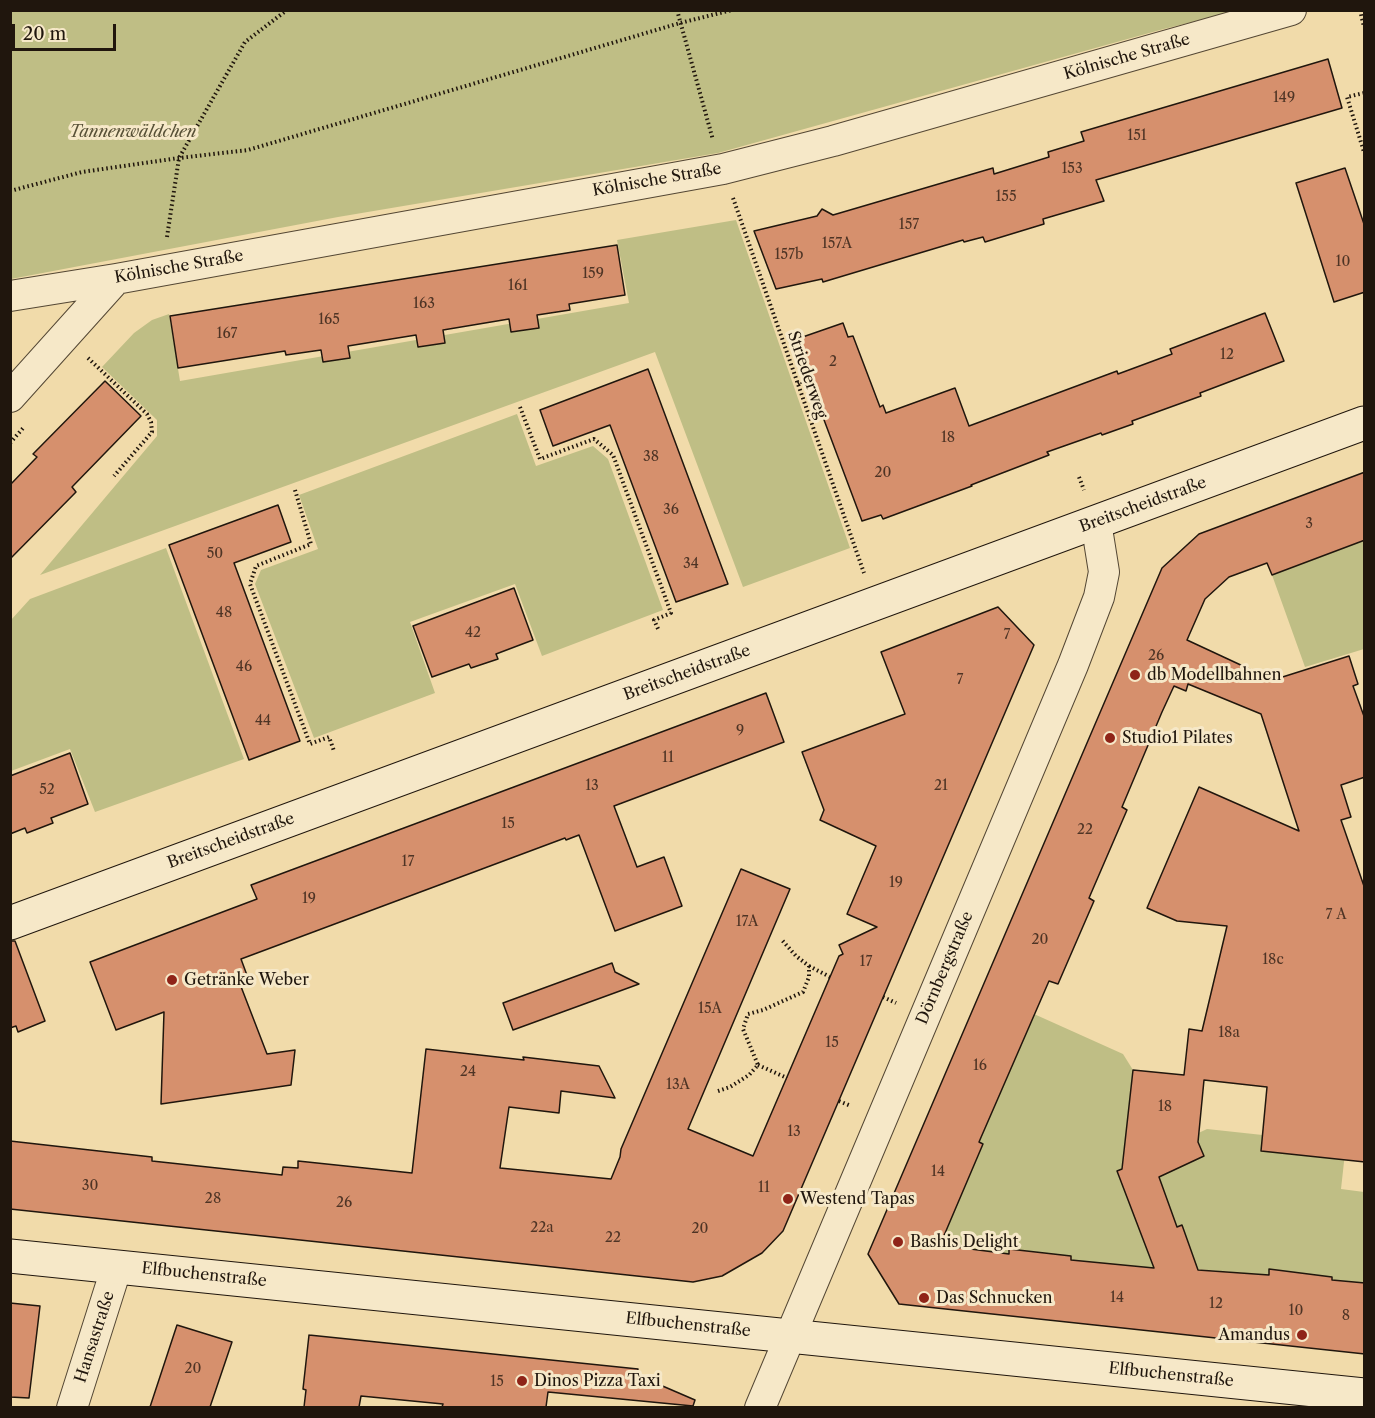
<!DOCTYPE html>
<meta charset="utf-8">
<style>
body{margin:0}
#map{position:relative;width:1375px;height:1418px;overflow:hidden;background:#f1dbaa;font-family:"Libre Caslon Text",serif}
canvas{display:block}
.frame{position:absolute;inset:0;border:12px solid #20160d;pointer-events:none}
.scale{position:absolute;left:12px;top:24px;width:104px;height:27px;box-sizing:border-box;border:3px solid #20160d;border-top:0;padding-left:8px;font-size:18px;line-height:21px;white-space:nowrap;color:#20160d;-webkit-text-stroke:4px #f6e8c8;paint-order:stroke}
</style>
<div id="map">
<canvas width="1375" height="1418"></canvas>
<div class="frame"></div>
<div class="scale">20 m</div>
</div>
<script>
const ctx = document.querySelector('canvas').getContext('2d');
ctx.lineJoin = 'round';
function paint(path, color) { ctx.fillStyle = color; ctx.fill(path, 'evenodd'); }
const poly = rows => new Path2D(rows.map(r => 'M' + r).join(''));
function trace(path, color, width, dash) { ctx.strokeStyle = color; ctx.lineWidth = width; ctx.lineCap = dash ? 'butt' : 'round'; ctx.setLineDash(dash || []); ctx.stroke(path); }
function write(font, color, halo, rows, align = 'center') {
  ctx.font = font + ' "Libre Caslon Text",serif'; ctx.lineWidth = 6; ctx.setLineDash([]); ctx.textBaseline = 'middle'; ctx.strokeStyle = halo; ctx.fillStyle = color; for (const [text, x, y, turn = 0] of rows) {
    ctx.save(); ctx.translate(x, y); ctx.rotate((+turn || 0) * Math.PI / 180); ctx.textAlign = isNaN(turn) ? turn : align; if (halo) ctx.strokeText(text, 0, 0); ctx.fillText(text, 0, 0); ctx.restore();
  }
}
const green = poly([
 [11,11,1236,11,1160,30,718,153,338,217,11,279],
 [736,220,850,548,743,587,655,352,40,575,157,436,157,420,102,367,134,333,152,320,169,314,180,381,629,303,617,240],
 [517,414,536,466,593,446,608,459,663,610,542,656,515,584,410,622,435,693,314,738,255,584,261,570,318,549,299,495],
 [1364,533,1364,649,1305,667,1272,575,1339,550],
 [166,548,244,759,95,812,70,749,11,771,11,620,30,599],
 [1034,1014,1123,1054,1133,1070,1122,1169,1207,1129,1346,1144,1341,1189,1364,1192,1364,1283,1332,1280,1332,1277,1270,1270,1269,1275,1171,1267,1171,1273,1071,1260,1071,1256,1010,1249,1008,1254,930,1252,983,1144,979,1142]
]);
const building = poly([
 [1328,59,1342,108,1096,180,1104,201,1043,219,1044,224,985,242,983,237,964,242,963,240,823,282,822,279,776,289,754,231,817,216,822,209,833,215,993,168,994,174,1049,157,1048,152,1084,141,1081,132,1328,59],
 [1345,168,1365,227,1365,292,1334,302,1296,183,1345,168],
 [617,245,625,295,569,304,570,310,537,315,539,328,511,332,509,319,443,330,445,343,418,347,416,335,348,346,350,358,323,362,321,350,286,355,285,351,178,368,170,316,617,245],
 [1265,313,1284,361,1200,393,1201,396,1132,421,1133,424,1102,435,1101,433,1047,452,1049,455,971,485,972,486,883,519,881,515,862,521,794,340,843,323,848,337,853,336,880,407,883,405,886,413,955,388,969,426,1117,371,1118,374,1172,354,1170,349,1265,313],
 [648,369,728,584,676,602,610,425,553,446,540,410,648,369],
 [105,381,141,416,72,487,76,492,10,559,10,485,37,457,33,454,105,381],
 [1365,472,1365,540,1272,575,1267,563,1229,577,1205,599,1187,640,1273,680,1349,656,1358,684,1353,686,1365,719,1365,777,1341,785,1351,817,1341,820,1365,889,1365,1162,1261,1151,1267,1087,1204,1080,1198,1142,1204,1156,1159,1177,1177,1227,1182,1225,1198,1270,1269,1275,1269,1269,1332,1277,1332,1280,1365,1283,1365,1354,899,1304,868,1254,1162,568,1199,534,1365,472],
 [1188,684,1261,714,1299,831,1199,787,1147,908,1177,921,1227,926,1202,1031,1189,1029,1184,1075,1133,1070,1122,1169,1117,1171,1154,1268,1071,1260,1071,1256,1009,1249,1009,1254,940,1245,983,1144,979,1142,1049,981,1058,984,1094,901,1089,898,1127,810,1122,807,1162,712,1174,686,1186,691,1188,684],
 [278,505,291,542,234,563,300,741,249,760,169,545,278,505],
 [514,588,533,640,496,654,498,659,471,668,469,664,432,677,413,626,514,588],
 [998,607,1034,645,783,1231,762,1253,722,1276,693,1282,10,1209,10,1141,152,1157,152,1161,282,1175,283,1167,298,1168,298,1161,412,1173,426,1049,524,1060,523,1057,599,1066,615,1098,561,1091,559,1113,509,1107,500,1168,611,1179,620,1157,621,1149,741,869,790,889,688,1129,753,1156,839,956,843,954,839,945,877,927,847,914,876,846,820,820,824,810,802,752,905,714,881,652,998,607],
 [766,693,784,742,614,806,637,867,664,857,682,906,615,931,579,835,566,840,565,838,241,959,248,978,247,979,247,981,240,984,267,1054,295,1050,291,1085,161,1104,164,1012,116,1030,90,962,257,899,251,885,766,693],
 [70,753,88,804,51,818,53,823,27,833,25,828,10,834,10,776,70,753],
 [10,941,15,941,45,1021,18,1032,16,1026,10,1028,10,941],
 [612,963,615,972,639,984,513,1030,503,1003,612,963],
 [10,1303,40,1306,29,1398,10,1397,10,1303],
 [177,1325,232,1342,210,1407,150,1407,177,1325],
 [309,1335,638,1369,637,1375,695,1400,693,1406,548,1392,546,1407,442,1407,443,1404,361,1396,359,1407,304,1407,306,1390,303,1389,309,1335]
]);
const path = poly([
 [677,10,713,140],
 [1360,10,1364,27],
 [1364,93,1347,97,1364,152],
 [10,191,82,172,179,158,248,150,680,23,732,10],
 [733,198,864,573],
 [167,237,179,158,245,42,287,10],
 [88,358,147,414,151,422,152,432,114,476],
 [798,384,802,382,803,386,811,384],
 [520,407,540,459,594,439,613,455,671,613,654,620,659,631],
 [10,443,24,427],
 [1079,477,1084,490],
 [295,490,311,544,256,566,250,584,310,744,329,737,334,751],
 [809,966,830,977],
 [883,997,896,1003],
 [758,1065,787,1078],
 [718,1091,730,1087,749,1075,758,1065,743,1029,748,1014,763,1010,803,992,809,977,809,966,796,956,781,939],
 [839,1101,851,1106]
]);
const street = poly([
 [10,296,116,279,723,169,833,141,1291,10],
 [10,397,116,279],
 [72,1408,117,1266],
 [760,1408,1073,665,1099,597,1104,572,1096,522]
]);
const secondary = poly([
 [10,923,1364,423],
 [10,1256,1364,1395]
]);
const markers = [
 [1135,675,6,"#8f2418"],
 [1110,738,6,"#8f2418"],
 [172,980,6,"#8f2418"],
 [788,1199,6,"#8f2418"],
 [898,1242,6,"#8f2418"],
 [924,1298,6,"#8f2418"],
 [1302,1335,6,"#8f2418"],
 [522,1381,6,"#8f2418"]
];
const numberNames = [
 ["149",1284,98],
 ["151",1137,136],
 ["153",1072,169],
 ["155",1006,197],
 ["157",909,225],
 ["157A",837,244],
 ["157b",789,255],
 ["10",1343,262],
 ["159",593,274],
 ["161",518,286],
 ["163",424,304],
 ["165",329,320],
 ["167",227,334],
 ["12",1227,355],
 ["2",833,362],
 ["18",948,438],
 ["38",651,457],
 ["20",883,473],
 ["36",671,510],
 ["3",1309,524],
 ["50",215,554],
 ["34",691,564],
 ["48",224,613],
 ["42",473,633],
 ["7",1007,635],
 ["26",1156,656],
 ["46",244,667],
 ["7",960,680],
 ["44",263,721],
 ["9",740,731],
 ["11",668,758],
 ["13",592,786],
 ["21",941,786],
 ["52",47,790],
 ["15",508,824],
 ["22",1085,830],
 ["17",408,862],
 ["19",896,883],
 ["19",309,899],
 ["7 A",1336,915],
 ["17A",747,922],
 ["20",1040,940],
 ["18c",1273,960],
 ["17",866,962],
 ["15A",710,1009],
 ["18a",1229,1033],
 ["15",832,1043],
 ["16",980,1066],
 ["24",468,1072],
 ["13A",678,1085],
 ["18",1165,1107],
 ["13",794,1132],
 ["14",938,1172],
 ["30",90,1186],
 ["11",764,1188],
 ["28",213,1199],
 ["26",344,1203],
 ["22a",542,1228],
 ["20",700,1229],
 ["22",613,1238],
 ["14",1117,1298],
 ["12",1216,1304],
 ["10",1296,1311],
 ["8",1346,1316],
 ["20",193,1369],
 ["15",497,1382]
];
const streetNames = [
 ["Kölnische Straße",1127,57,-16],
 ["Kölnische Straße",657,180,-10],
 ["Kölnische Straße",179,267,-10],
 ["Striederweg",807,375,71],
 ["Breitscheidstraße",1143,505,-20],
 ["Breitscheidstraße",687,673,-20],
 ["Breitscheidstraße",231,841,-20],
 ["Dörnbergstraße",945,968,-67],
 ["Elfbuchenstraße",204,1275,6],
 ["Elfbuchenstraße",688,1325,6],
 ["Hansastraße",95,1337,-72],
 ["Elfbuchenstraße",1171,1375,6]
];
const parkNames = [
 ["Tannenwäldchen",133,132]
];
const poiNames = [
 ["db Modellbahnen",1147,675],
 ["Studio1 Pilates",1122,738],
 ["Getränke Weber",184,980],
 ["Westend Tapas",800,1199],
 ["Bashis Delight",910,1242],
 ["Das Schnucken",936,1298],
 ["Amandus",1290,1335,"right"],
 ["Dinos Pizza Taxi",534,1381]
];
paint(green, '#bfbe85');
paint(building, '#d6906d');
trace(building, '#20160d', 1.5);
trace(street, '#544734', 32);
trace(secondary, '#20160d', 35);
trace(path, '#20160d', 4, [1.5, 3]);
trace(street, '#f6e8c8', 30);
trace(secondary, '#f6e8c8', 33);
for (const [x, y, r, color] of markers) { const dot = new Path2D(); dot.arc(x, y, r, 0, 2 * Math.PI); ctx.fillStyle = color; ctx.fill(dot); trace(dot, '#f6e8c8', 2); }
write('14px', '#4e3425', null, numberNames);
write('16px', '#20160d', '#f6e8c8', streetNames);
write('italic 16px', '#585137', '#f6e8c8', parkNames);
write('16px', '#20160d', '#f6e8c8', poiNames, 'left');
</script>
